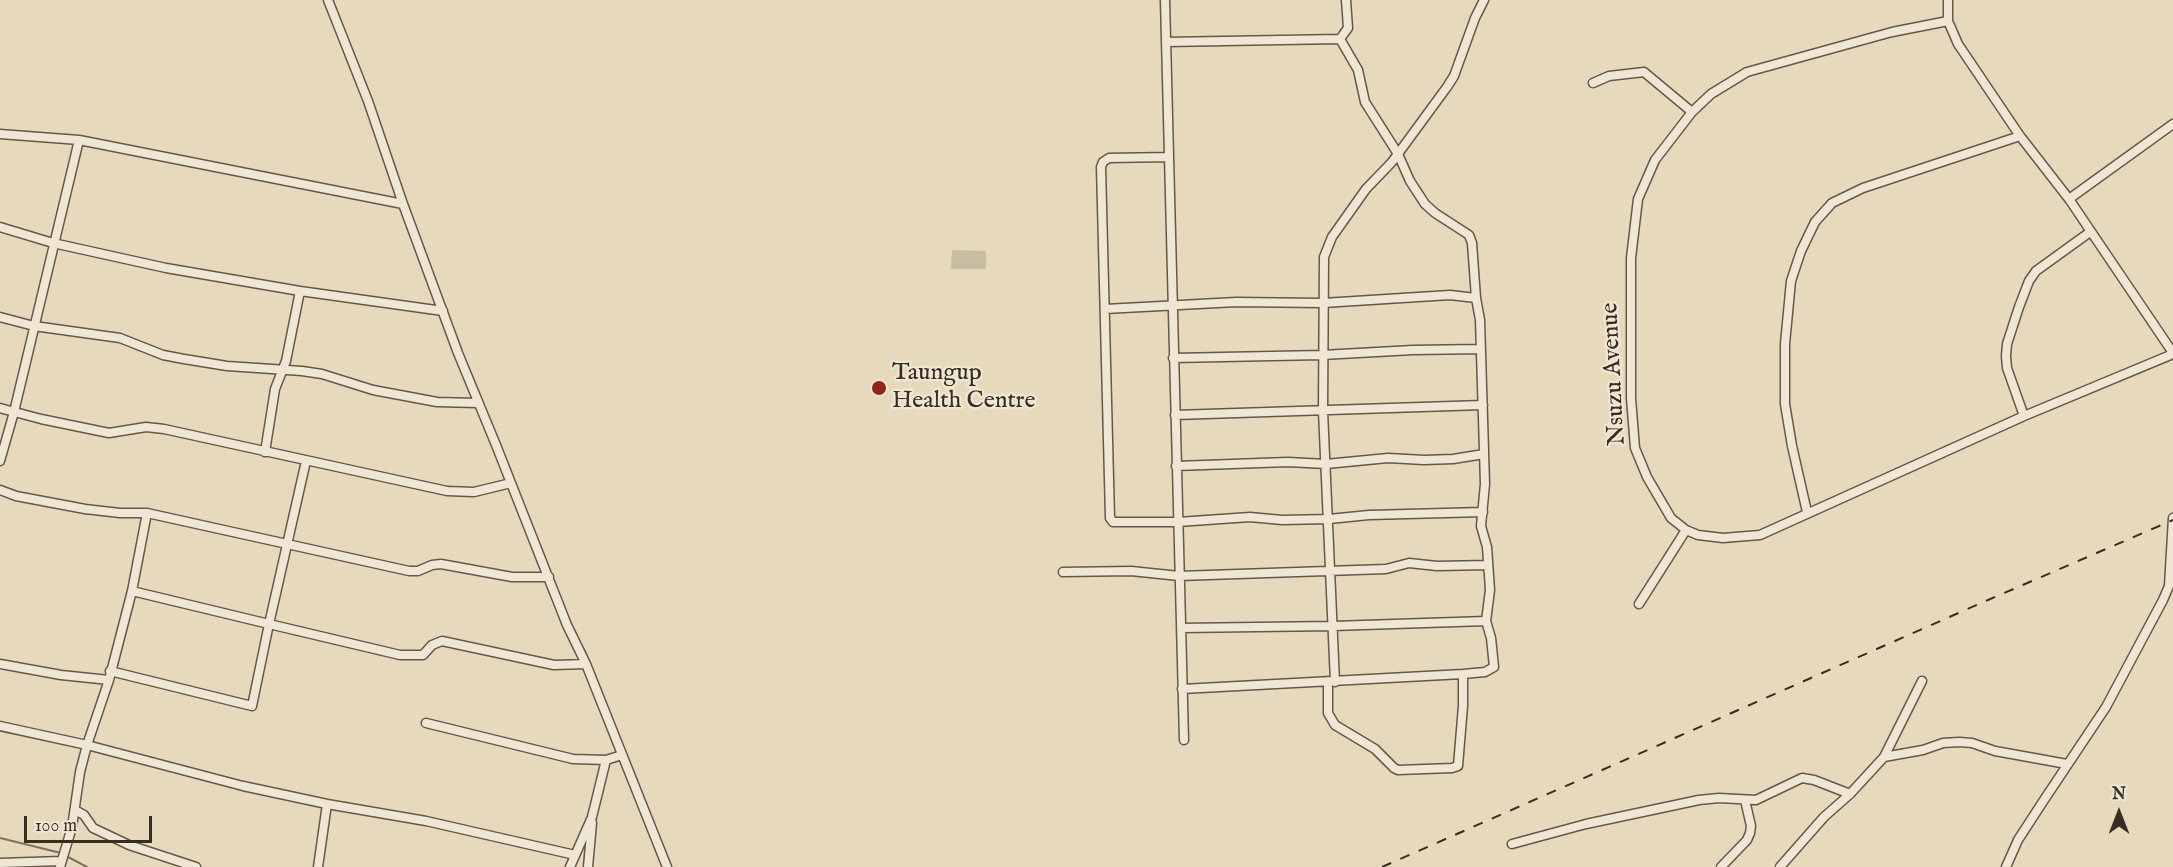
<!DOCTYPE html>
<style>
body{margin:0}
#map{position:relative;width:2173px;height:867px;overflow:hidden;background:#e7dabc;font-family:"IM FELL English",serif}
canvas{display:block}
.north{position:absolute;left:2089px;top:783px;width:60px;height:60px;-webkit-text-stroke:4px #efe7d3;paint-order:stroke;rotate:0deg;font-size:16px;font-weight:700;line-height:24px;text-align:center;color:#382d25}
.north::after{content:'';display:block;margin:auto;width:21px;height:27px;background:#382d25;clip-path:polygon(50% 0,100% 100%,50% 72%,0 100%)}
.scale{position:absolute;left:24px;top:816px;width:128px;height:27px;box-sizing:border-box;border:3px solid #382d25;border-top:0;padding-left:8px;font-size:18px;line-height:21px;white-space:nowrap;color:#382d25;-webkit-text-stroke:4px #efe7d3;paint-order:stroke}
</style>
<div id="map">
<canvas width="2173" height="867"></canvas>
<div class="north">N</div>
<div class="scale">100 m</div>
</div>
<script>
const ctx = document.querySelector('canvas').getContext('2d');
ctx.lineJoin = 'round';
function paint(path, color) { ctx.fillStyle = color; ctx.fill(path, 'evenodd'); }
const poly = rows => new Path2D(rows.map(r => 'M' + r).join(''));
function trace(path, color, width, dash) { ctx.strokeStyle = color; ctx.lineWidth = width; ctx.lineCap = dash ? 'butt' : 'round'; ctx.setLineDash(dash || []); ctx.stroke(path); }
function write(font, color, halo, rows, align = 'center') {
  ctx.font = font + ' "IM FELL English",serif'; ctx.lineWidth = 4.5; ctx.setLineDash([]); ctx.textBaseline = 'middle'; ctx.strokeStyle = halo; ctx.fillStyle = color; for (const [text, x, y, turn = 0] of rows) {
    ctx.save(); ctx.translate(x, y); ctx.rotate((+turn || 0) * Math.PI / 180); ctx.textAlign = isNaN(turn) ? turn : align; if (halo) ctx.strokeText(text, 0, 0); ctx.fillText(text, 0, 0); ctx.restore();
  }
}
const green = poly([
 [952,250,986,251,986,269,951,269]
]);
const stream = poly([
 [0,838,61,853],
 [66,856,87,867]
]);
const minor = poly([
 [328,0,368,101,403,204,458,353,496,445,567,625,586,664,667,867],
 [1165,0,1184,740],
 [1948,0,1948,21,1958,44,2020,136,2069,199,2173,353],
 [1948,21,1892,32,1747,72,1711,94,1692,112,1655,160,1638,199,1631,258,1631,398,1635,448,1647,477,1671,518,1686,530,1698,535,1723,538,1760,535,2024,416,2173,354],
 [1340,39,1358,70,1365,102,1398,154,1410,181,1425,204,1435,213,1469,235,1472,243,1476,298],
 [1166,42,1340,39,1348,28,1346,0],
 [1593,83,1609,76,1644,72,1692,112],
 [0,134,79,140,403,204],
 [1168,157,1109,158,1103,162,1101,167,1110,518,1113,522,1178,522,1250,517,1282,520,1329,519,1369,515,1483,512],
 [2069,199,2173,124],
 [0,227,53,243,166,268,300,291,443,311],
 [1105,309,1236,302,1323,303,1450,295,1476,298,1480,320,1485,484,1481,526,1487,547,1490,590,1486,621,1491,638,1494,667,1485,672,1463,674,1182,689],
 [0,317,34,326,120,338,163,355,184,359,227,366,302,371,322,374,373,390,437,402,478,403],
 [1173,358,1322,355,1413,350,1480,349],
 [0,408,41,419,109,433,146,427,164,429,447,491,474,492,511,483],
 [1175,415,1483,405],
 [2024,416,2007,368,2006,356,2007,344,2019,307,2029,281,2036,271,2090,232],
 [265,452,275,389,286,361,300,291],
 [0,461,14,412,79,140],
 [306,461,269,624,400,655,423,655,432,645,442,641,554,665,586,664],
 [1176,466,1288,462,1326,464,1388,458,1424,460,1453,459,1484,454],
 [0,490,16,496,85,509,120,513,147,513,409,571,418,571,432,565,441,564,512,577,549,577],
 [1807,512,1792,446,1785,404,1785,344,1791,281,1801,251,1815,222,1832,203,1863,188,2020,136],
 [1063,572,1131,571,1179,576,1386,569,1409,563,1437,566,1488,565],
 [1639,604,1686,530],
 [1181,628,1333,626,1486,621],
 [0,664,61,675,109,680],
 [110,671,252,706,269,624,132,591],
 [1328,681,1328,713,1335,725,1375,749,1394,768,1398,770,1452,768,1458,766,1463,706,1463,674],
 [1335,682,1323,411,1324,257,1332,237,1366,189,1392,162,1447,87,1454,76,1475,18,1484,0],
 [426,723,573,759,606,760],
 [0,726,87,745,243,786,327,804,426,821,575,855],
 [1884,757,1922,681],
 [75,810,84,815,93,828,129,845,196,867],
 [1512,844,1586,824,1699,800,1719,798,1756,800,1802,778,1814,780,1850,794],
 [0,863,61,861],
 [60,867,72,827,80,772,87,745,109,680,132,591,147,513],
 [318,867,327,804],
 [570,867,592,817,606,760,622,755],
 [588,867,592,823],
 [1721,867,1747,840,1750,833,1751,826,1745,800],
 [1780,867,1824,817,1850,794,1884,757,1923,750,1943,743,1959,742,1972,743,1995,751,2067,764],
 [2006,867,2018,840,2042,803,2106,707,2163,600,2169,586,2173,518]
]);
const rail = poly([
 [1382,867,1988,600,2173,520]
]);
const markers = [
 [879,388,8,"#8f2418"]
];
const poiNames = [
 ["Taungup",892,374],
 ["Health Centre",892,402]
];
const streetNames = [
 ["Nsuzu Avenue",1615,374,-93]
];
paint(green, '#c9bda2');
trace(stream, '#7e7161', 2);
trace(minor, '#64584b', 11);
trace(minor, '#efe7d3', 8);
trace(rail, '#382d25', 2, [10, 10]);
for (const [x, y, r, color] of markers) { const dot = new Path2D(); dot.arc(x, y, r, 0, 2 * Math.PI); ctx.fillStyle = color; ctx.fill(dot); trace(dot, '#efe7d3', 2); }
write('24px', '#382d25', '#efe7d3', poiNames, 'left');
write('24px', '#382d25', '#efe7d3', streetNames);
</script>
